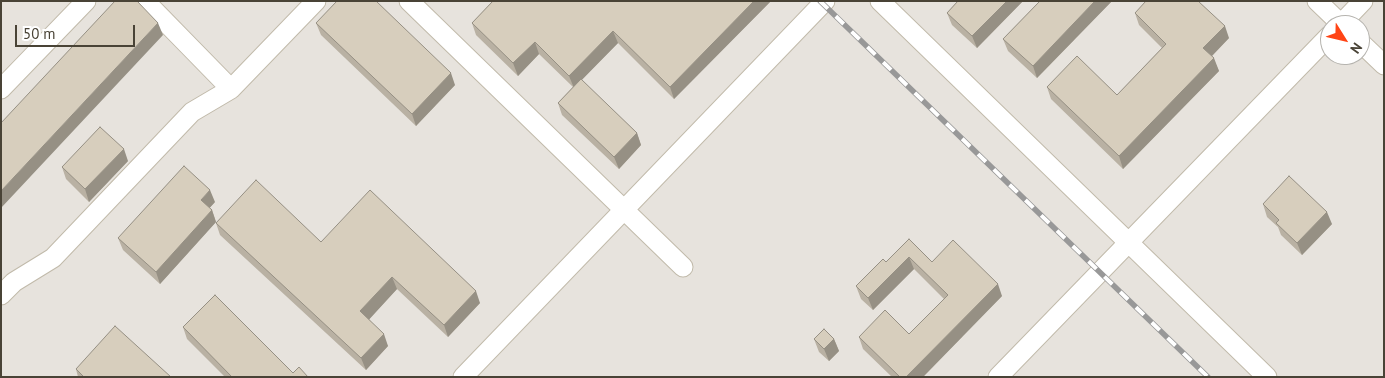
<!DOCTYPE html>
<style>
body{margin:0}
#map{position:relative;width:1385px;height:378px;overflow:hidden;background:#f5f2e8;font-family:"PT Sans",sans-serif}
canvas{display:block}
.frame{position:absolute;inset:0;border:2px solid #494336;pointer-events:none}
.north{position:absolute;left:1320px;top:15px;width:50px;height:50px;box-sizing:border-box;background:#fff;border:1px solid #b6b4af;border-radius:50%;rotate:126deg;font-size:14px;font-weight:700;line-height:20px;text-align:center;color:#494336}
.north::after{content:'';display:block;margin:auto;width:18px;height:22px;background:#ff4415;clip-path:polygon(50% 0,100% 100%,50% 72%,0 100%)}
.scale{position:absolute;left:15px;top:25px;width:120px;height:22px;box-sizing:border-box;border:2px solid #494336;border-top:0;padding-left:6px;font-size:15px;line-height:18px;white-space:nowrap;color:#494336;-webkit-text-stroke:4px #fff;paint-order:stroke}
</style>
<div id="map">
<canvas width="1385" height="378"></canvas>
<div class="frame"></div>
<div class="north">N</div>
<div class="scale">50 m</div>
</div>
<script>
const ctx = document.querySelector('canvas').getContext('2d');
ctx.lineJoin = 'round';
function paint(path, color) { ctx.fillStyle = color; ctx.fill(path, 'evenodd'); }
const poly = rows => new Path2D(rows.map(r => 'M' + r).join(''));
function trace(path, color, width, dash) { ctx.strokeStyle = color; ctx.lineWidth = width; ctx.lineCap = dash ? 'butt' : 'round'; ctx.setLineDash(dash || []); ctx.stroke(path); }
const industrial = poly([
 [1,1,1384,1,1384,377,1,377],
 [1330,25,1360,25,1360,55,1330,55]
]);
const minor = poly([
 [145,1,231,89,316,1],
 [409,1,683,267],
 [880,1,1267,377],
 [1317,1,1342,25],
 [1340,25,1363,1],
 [1360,42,1384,65],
 [1,89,86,1],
 [1,295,14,282,53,258,192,112,231,89],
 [463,377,825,1],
 [998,377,1330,35]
]);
const rail = poly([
 [820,1,1208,377]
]);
const wall = poly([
 [493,1,771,1,674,99,618,43,581,80,637,133,641,145,619,169,562,115,558,103,573,87,539,54,518,76,476,35,472,23],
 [958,1,1023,1,977,48,952,25,947,13],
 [1040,1,1112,1,1037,78,1008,51,1003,39],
 [1135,13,1229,38,1212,56,1219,71,1123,169,1051,99,1047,87,1117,95,1162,48,1139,25],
 [316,23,455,85,416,126,321,35],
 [128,161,89,202,66,179,62,167],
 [215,202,209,208,212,210,216,222,160,284,123,250,118,238],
 [1263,204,1332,224,1302,255,1281,235,1278,227,1267,217],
 [216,223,321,242,480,303,448,337,397,289,369,319,388,346,366,370,220,235],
 [909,239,932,262,1002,296,923,377,892,377,863,349,859,337,909,334,944,299,914,269,873,310,861,299,856,286,886,262],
 [183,327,293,373,308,377,225,377,187,339],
 [814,339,834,339,839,351,829,361,819,352],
 [76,369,171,377,78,377]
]);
const shadedWall = poly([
 [754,1,771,1,674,99,670,87],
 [1007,1,1023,1,977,48,972,36],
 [1095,1,1112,1,1037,78,1033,66],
 [158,23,163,35,1,208,1,191],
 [1225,26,1229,38,1208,60,1203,48],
 [613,31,618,43,574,88,569,76],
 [535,42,539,54,518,76,513,63],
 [1214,58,1219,71,1123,169,1119,156],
 [451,73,455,85,416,126,412,114],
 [637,133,641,145,619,169,614,157],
 [124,149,128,161,89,202,85,189],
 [210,190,215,202,206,212,201,200],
 [212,210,216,222,160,284,156,272],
 [1327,212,1332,224,1302,255,1297,243],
 [909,257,914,269,873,310,868,298],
 [392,277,397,289,365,324,360,311],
 [998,284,1002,296,923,377,906,377],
 [476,291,480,303,448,337,444,325],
 [384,334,388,346,366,370,361,358],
 [834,339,839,351,829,361,824,349]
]);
const building = poly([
 [115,1,137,1,158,23,1,191,1,123,115,1],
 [337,1,376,1,451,73,412,114,316,23,337,1],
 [493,1,754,1,670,87,613,31,569,76,535,42,513,63,472,23,493,1],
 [958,1,1007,1,972,36,947,13,958,1],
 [1040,1,1095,1,1033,66,1003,39,1040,1],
 [1146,1,1198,1,1225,26,1203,48,1214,58,1119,156,1047,87,1077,56,1117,95,1166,44,1135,13,1146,1],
 [581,79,637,133,614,157,558,103,581,79],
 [100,127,124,149,85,189,62,167,100,127],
 [184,166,210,190,201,200,212,210,156,272,118,238,184,166],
 [1289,176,1327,212,1297,243,1276,223,1279,220,1263,204,1289,176],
 [256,180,321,242,370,190,476,291,444,325,392,277,360,311,384,334,361,358,216,223,256,180],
 [909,239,932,262,953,240,998,284,906,377,900,377,859,337,885,310,909,334,948,295,909,257,868,298,856,286,883,259,886,262,909,239],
 [215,295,293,373,299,367,308,377,232,377,183,327,215,295],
 [115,326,171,377,84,377,76,369,115,326],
 [824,329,834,339,824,349,814,339,824,329]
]);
paint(industrial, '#e7e3dd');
trace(minor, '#c1baaa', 21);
trace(minor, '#fff', 19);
trace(rail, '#989898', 5.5);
trace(rail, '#fff', 4, [11]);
paint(wall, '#b9b1a3');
paint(shadedWall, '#969084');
paint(building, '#d7cebd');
trace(building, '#969084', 1);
</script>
